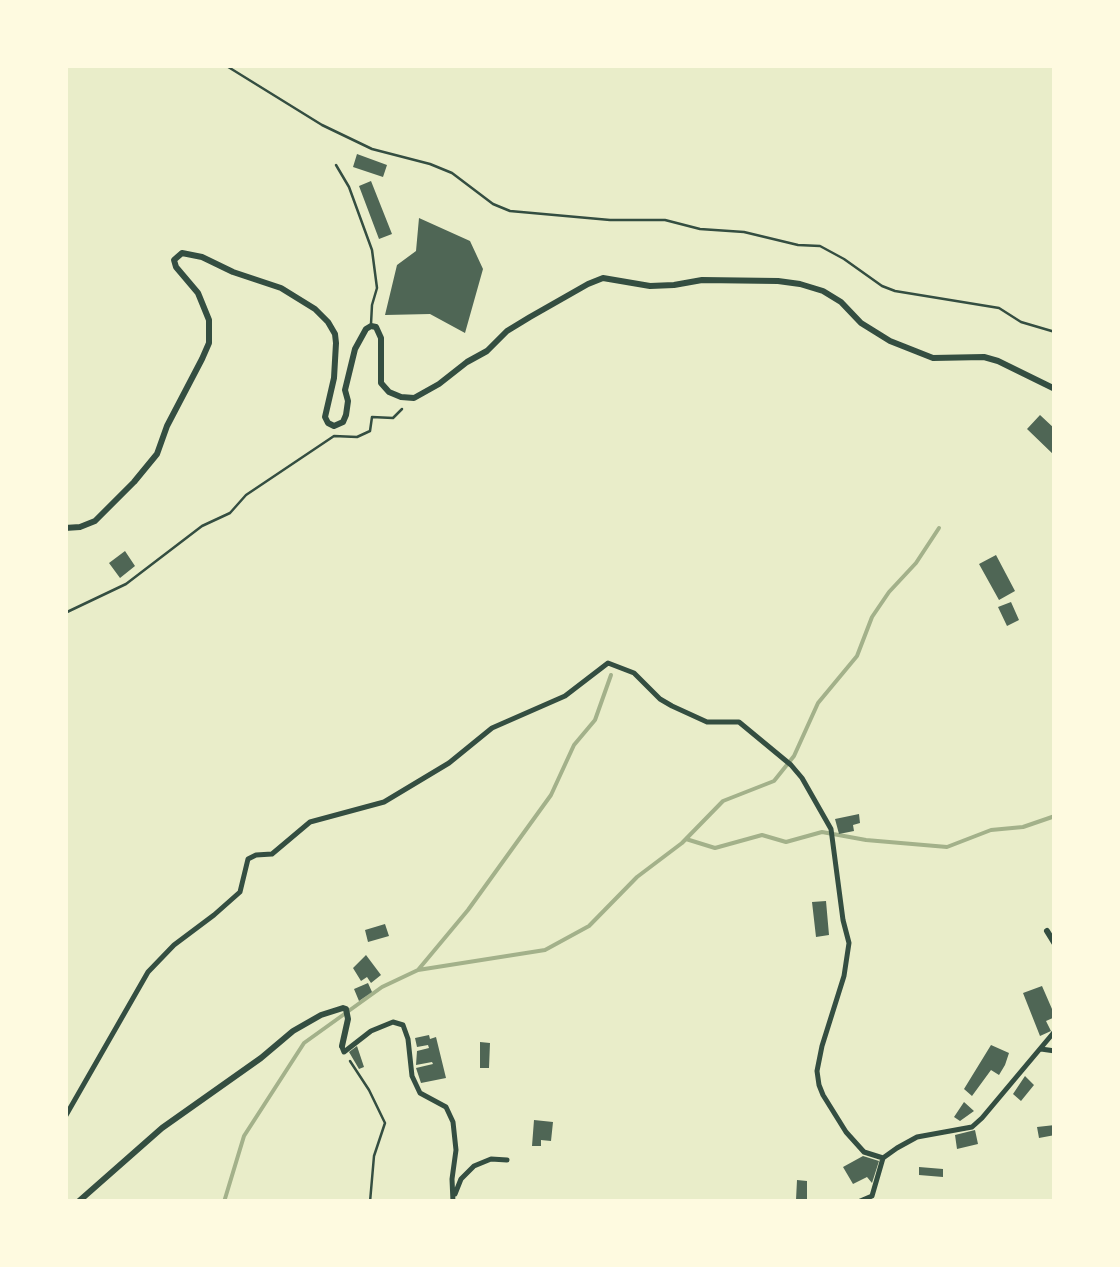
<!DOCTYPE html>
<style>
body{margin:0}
#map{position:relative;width:1120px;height:1267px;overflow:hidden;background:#e9edc9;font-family:Mulish,sans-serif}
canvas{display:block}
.frame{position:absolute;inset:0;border:68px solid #fefae0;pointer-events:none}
</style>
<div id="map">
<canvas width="1120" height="1267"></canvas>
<div class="frame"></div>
</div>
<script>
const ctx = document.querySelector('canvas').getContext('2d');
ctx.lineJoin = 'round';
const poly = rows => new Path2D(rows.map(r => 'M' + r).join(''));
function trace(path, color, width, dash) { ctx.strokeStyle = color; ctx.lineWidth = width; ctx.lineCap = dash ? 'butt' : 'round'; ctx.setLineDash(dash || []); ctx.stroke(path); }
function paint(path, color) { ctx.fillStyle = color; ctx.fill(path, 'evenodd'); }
const stream = poly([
 [686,839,715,848,762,835,786,842,822,832,866,840,947,847,991,830,1023,827,1055,816],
 [418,970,545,950,589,926,637,877,682,843,723,801,774,781,794,756,818,703,857,656,872,617,889,592,916,563,939,528],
 [224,1202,244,1136,304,1043,382,987,418,970,468,910,551,795,574,745,595,720,611,675]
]);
const building = poly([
 [357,154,387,165,383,177,353,167],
 [371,181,392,234,379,239,359,186],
 [419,218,470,241,483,269,465,333,430,314,385,315,397,265,416,251],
 [1040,415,1055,429,1055,456,1027,429],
 [125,551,135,566,120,578,109,563],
 [996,555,1015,591,999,600,979,564],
 [1011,602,1019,620,1007,626,998,607],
 [859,814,860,823,853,825,854,831,839,834,835,819],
 [826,901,829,935,816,937,812,902],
 [385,924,389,936,368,942,365,930],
 [366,955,381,975,371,983,367,977,361,981,353,968],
 [368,983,372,992,359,1001,354,989],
 [1042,986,1052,1009,1055,1008,1055,1017,1046,1021,1051,1031,1040,1036,1023,993],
 [429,1035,430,1039,436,1037,446,1078,421,1083,416,1068,433,1064,432,1062,416,1065,417,1051,429,1048,428,1045,417,1047,415,1038],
 [480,1042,490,1043,489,1068,480,1068],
 [991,1045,1009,1053,1005,1065,999,1075,991,1070,972,1096,964,1089],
 [357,1046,364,1067,359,1069,349,1052],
 [1025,1076,1034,1085,1021,1101,1013,1094],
 [964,1102,974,1111,960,1121,954,1117],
 [534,1120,553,1122,551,1141,541,1140,541,1146,532,1146],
 [1055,1125,1055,1135,1039,1138,1037,1127],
 [975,1130,978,1144,957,1149,955,1135],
 [863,1156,879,1161,872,1183,867,1177,853,1184,843,1167],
 [919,1167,943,1169,943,1177,919,1175],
 [797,1180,807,1181,807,1200,796,1200]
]);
const path = poly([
 [225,65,322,125,372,149,430,164,452,173,493,204,510,211,610,220,665,220,700,229,744,232,798,245,820,246,844,259,882,286,895,291,999,308,1021,322,1055,332],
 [65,613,126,584,202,526,230,513,246,495,334,436,357,437,370,431,372,417,393,418,402,409],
 [350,1061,369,1090,385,1123,374,1156,370,1202]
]);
const service = poly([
 [336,165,349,187,372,250,377,288,372,305,371,324]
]);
const pedestrian = poly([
 [342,1047,344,1052,371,1031,393,1022,403,1025,408,1039,412,1076,420,1093,446,1107,453,1122,456,1150,452,1179,453,1202],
 [1041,1049,1055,1051],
 [65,1117,148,972,174,945,214,915,240,892,248,859,256,855,272,854,310,822,384,802,449,763,492,728,565,696,608,663,634,673,660,699,672,706,707,722,739,722,791,765,802,778,831,829,843,920,849,943,844,976,822,1046,817,1071,819,1085,823,1095,846,1132,864,1152,883,1158],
 [455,1194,461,1179,474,1166,491,1159,507,1160],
 [826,1202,828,1202],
 [858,1202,872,1196,883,1158,897,1148,917,1137,972,1127,982,1118,1055,1031]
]);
const minor = poly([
 [65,528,80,527,95,521,134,482,157,454,167,426,202,359,209,343,209,320,198,293,176,267,174,260,182,253,202,257,233,272,281,288,315,309,328,322,335,334,336,343,334,378,325,417,328,423,334,426,343,422,346,415,348,401,345,390,355,349,366,329,371,326,376,327,381,338,381,383,389,392,401,397,414,398,439,384,467,362,487,351,507,331,530,317,588,284,603,278,650,286,674,285,702,280,778,281,800,284,823,291,841,302,861,323,890,341,933,358,984,357,998,361,1055,389],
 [1047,931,1055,944],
 [78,1202,162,1128,261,1058,293,1031,321,1015,343,1008,346,1009,348,1019,342,1046]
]);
trace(stream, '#a3b18a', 4);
paint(building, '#4f6655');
trace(path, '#344e41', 2.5);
trace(service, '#344e41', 2.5);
trace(pedestrian, '#344e41', 5);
trace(minor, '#344e41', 6);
</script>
